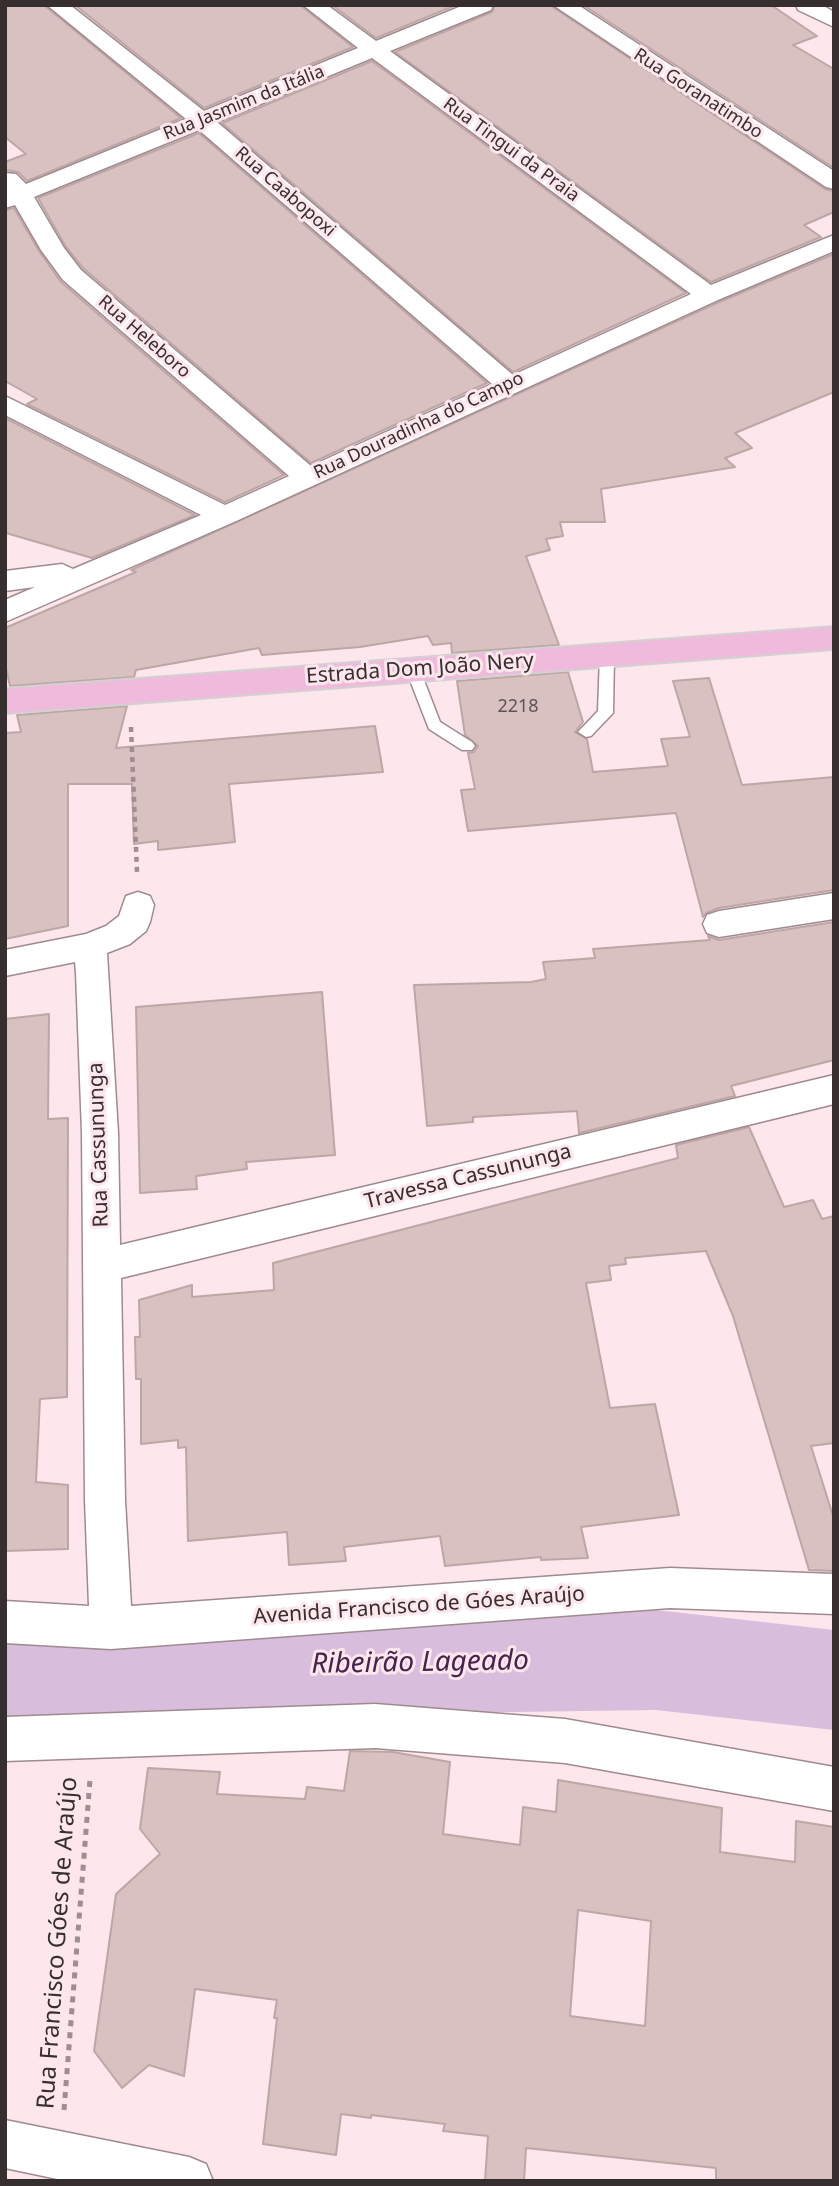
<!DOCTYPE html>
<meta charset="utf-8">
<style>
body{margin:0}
#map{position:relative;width:839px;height:2186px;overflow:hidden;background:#fee6ed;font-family:"Noto Sans",sans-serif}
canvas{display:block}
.frame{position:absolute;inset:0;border:7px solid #372e30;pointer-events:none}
</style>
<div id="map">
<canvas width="839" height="2186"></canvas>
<div class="frame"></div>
</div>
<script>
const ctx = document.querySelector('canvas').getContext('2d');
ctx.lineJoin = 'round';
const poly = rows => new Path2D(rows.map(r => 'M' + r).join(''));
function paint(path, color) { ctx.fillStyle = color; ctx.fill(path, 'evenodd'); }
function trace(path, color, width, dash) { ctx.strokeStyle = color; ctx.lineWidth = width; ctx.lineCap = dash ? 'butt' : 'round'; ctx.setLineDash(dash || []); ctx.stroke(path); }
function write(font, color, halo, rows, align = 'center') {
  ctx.font = font + ' "Noto Sans",sans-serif'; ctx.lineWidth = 6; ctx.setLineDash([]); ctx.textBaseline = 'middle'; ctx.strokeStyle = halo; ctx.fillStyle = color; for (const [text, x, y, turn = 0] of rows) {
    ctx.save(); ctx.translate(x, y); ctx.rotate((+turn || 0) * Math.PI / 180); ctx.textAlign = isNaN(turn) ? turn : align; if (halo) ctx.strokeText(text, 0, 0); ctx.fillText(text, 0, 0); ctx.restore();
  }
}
const river = poly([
 [656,1610,834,1630,834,1730,656,1710,161,1717,5,1724,5,1624,161,1617,656,1610]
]);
const building = poly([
 [5,5,44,5,181,118,27,181,18,172,5,170,5,162,26,154,5,137,5,5],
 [75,5,300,5,353,47,204,108,75,5],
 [332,5,456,5,376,38,332,5],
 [495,5,550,5,825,189,834,191,834,212,804,225,821,237,711,282,395,52,492,12,495,5],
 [583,5,771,5,817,36,793,45,834,69,834,168,583,5],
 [372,61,686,293,513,372,222,123,372,61],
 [199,133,487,383,311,463,83,268,66,247,38,198,199,133],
 [14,208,39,251,61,282,284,475,225,502,27,404,37,399,5,381,5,210,14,208],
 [834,254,834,392,735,433,752,448,725,458,735,467,601,489,605,522,560,522,563,536,546,539,550,550,526,556,559,645,452,653,451,643,433,645,428,636,360,647,262,655,259,648,136,670,134,677,10,686,5,664,5,628,136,572,131,570,719,302,834,254],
 [5,418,195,515,92,558,6,533,5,418],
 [568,672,583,722,575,732,587,739,593,772,668,766,661,739,690,737,673,681,709,678,742,785,834,777,834,890,719,908,706,913,703,917,676,813,468,831,461,790,475,789,468,753,474,752,478,746,465,735,457,681,568,672],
 [127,706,116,748,375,726,383,772,229,784,235,842,158,850,158,841,134,844,132,784,68,784,68,926,5,939,5,733,21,732,17,715,127,706],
 [834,922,834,1060,731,1086,735,1096,579,1133,577,1111,473,1117,473,1122,427,1126,414,985,531,982,546,979,543,962,595,958,593,949,710,940,708,936,719,940,834,922],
 [322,992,335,1155,246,1162,247,1169,196,1176,197,1189,140,1193,136,1007,322,992],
 [49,1014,48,1119,68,1118,67,1397,40,1399,36,1482,68,1485,68,1549,5,1551,5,1019,49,1014],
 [749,1127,784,1207,813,1200,822,1219,834,1216,834,1443,811,1446,834,1519,834,1571,809,1570,733,1316,706,1251,625,1258,626,1264,609,1266,611,1280,586,1283,610,1408,655,1404,679,1515,581,1527,588,1558,541,1560,541,1557,445,1566,440,1536,344,1547,346,1561,289,1565,287,1532,188,1541,186,1447,178,1448,178,1440,141,1444,141,1379,136,1379,135,1337,140,1337,139,1300,192,1285,192,1297,274,1290,273,1263,678,1158,676,1145,749,1127],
 [350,1751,393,1752,450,1762,443,1834,520,1845,523,1807,556,1812,558,1780,722,1808,720,1852,795,1862,796,1821,834,1827,834,2181,716,2181,716,2168,526,2148,524,2181,485,2181,488,2136,443,2131,445,2124,371,2115,371,2118,341,2114,336,2155,263,2144,277,2018,274,2018,277,2000,195,1989,184,2076,149,2065,122,2088,94,2051,116,1894,160,1854,140,1829,148,1768,220,1772,217,1794,305,1799,307,1787,344,1791,350,1751],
 [578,1910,651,1921,645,2026,570,2016,578,1910]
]);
const pathFar1 = poly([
 [131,727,137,872]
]);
const path = poly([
 [64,2110,90,1780]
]);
const lane = poly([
 [607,650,614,655,613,713,591,736,586,737,578,732,598,711,600,655,607,650],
 [413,665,420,670,440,722,472,742,475,746,472,750,462,750,429,729,406,670,413,665]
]);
const street = poly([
 [47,5,70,5,204,111,358,48,303,5,327,5,376,41,464,5,493,5,491,10,390,51,711,285,834,235,834,251,718,300,234,522,5,622,5,600,35,587,5,591,5,571,62,564,73,569,201,515,5,415,5,396,225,505,289,476,63,280,41,250,15,205,5,208,7,192,5,173,16,174,26,184,186,119,47,5],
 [372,58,691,294,513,375,217,122,372,58],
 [199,130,492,384,311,466,81,270,64,248,34,197,199,130],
 [553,5,578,5,834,171,834,189,826,187,553,5],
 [796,5,822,5,834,12,834,27,798,10,796,5],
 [138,892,150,896,154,905,150,922,146,931,130,944,107,953,118,1133,120,1245,834,1075,834,1104,121,1278,125,1500,131,1606,670,1568,834,1574,834,1614,670,1608,111,1649,5,1643,5,1601,89,1606,85,1500,82,1133,76,973,75,962,5,976,5,950,86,934,106,926,119,916,126,896,138,892],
 [834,893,834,919,719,937,707,933,703,924,707,915,719,911,834,893],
 [375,1704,565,1719,834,1767,834,1811,565,1763,375,1748,5,1761,5,1717,375,1704],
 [5,2120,189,2157,206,2164,213,2181,67,2181,5,2168,5,2120]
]);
const primary = poly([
 [834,627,834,649,5,713,5,689,834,627]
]);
const farStreetnames = [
 ["Rua Goranatimbo",698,94,33],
 ["Rua Jasmim da Itália",244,103,-22],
 ["Rua Tingui da Praia",511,150,36],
 ["Rua Caabopoxi",285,192,41],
 ["Rua Heleboro",144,337,41],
 ["Rua Douradinha do Campo",419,426,-25]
];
const numberNames = [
 ["2218",518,707]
];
const streetNames = [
 ["Estrada Dom João Nery",420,669,-4],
 ["Rua Cassununga",99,1145,-92],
 ["Travessa Cassununga",468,1177,-14],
 ["Avenida Francisco de Góes Araújo",419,1606,-4]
];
const nearStreetnames = [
 ["Rua Francisco Góes de Araújo",58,1943,-86]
];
const nearWaternames = [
 ["Ribeirão Lageado",420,1663,-1]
];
paint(river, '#d9bddd');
paint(building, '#d8c1c0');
trace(building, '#bda6a6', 2);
trace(lane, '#9f8a8f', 3);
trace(street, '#9f8a8f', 3);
trace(primary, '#d3d1d1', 4);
trace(pathFar1, '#9e8d92', 4.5, [5, 5]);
trace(path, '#9e8d92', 5, [6, 6]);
paint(lane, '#fff');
paint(street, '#fff');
paint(primary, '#f0badd');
write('18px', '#372e30', '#fee6ed', farStreetnames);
write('18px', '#5f5354', null, numberNames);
write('21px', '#372e30', '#fee6ed', streetNames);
write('24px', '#372e30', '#fee6ed', nearStreetnames);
write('italic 28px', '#47224c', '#fee6ed', nearWaternames);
</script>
